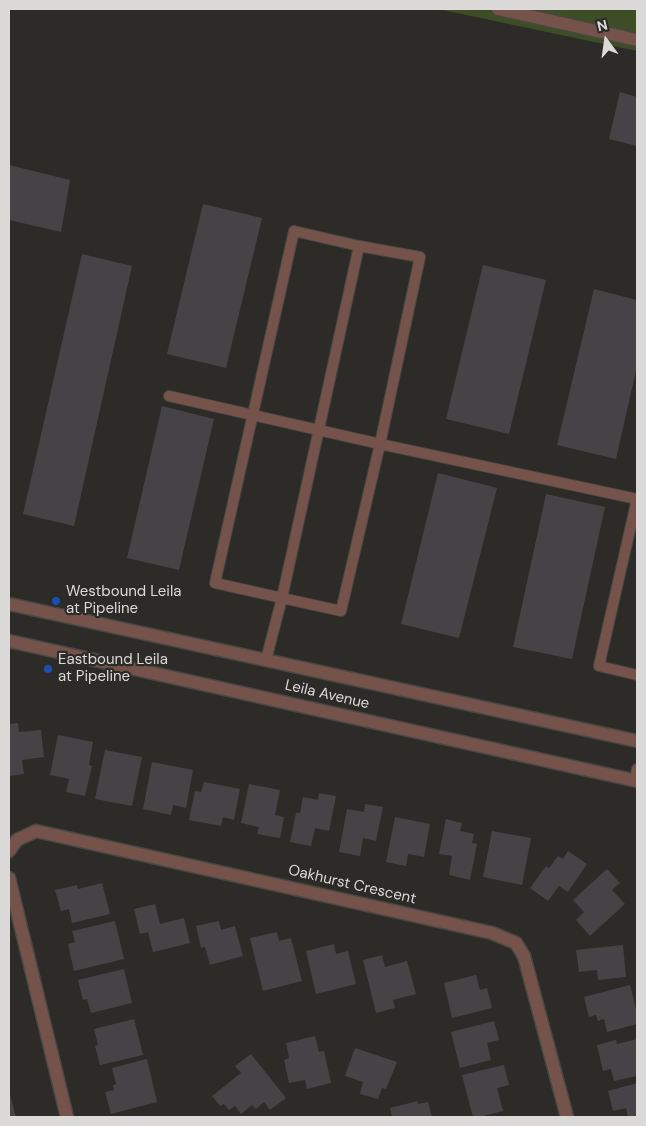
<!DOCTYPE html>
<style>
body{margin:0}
#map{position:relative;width:646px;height:1126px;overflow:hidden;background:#2d2b27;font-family:"DM Sans",sans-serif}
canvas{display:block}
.frame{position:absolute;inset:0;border:10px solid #dbdad8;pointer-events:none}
.north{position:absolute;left:581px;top:15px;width:50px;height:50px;-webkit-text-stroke:4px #2d2b27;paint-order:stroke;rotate:346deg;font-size:14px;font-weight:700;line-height:20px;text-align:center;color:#dbdad8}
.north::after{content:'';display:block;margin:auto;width:18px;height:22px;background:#dbdad8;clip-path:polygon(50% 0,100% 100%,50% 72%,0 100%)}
</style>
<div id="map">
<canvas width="646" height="1126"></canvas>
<div class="frame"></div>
<div class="north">N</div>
</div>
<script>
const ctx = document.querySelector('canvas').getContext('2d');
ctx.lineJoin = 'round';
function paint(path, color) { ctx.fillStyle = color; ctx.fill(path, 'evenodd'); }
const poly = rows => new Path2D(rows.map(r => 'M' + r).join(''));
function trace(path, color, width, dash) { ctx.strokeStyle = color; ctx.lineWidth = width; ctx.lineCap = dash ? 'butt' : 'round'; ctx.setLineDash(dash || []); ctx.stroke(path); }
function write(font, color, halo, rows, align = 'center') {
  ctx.font = font + ' "DM Sans",sans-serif'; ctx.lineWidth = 4.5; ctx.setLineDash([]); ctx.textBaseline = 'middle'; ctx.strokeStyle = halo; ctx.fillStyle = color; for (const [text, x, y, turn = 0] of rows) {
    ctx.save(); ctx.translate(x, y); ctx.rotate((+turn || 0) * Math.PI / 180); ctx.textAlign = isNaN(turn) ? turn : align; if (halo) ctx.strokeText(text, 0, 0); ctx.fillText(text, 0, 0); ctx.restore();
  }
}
const green = poly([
 [438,9,637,9,637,51]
]);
const building = poly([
 [620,92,637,97,637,146,609,139],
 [9,165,70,180,61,232,9,220],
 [203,204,262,218,226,368,167,354],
 [82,254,132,266,74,526,23,514],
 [483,265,546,280,509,434,446,419],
 [594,289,637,300,637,366,616,459,557,445],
 [162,406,214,419,179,570,127,558],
 [438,473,497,488,459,638,401,624],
 [546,494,605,507,572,659,513,647],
 [18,723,19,732,41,730,44,757,22,760,24,774,9,776,9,724],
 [58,735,93,742,89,765,92,766,85,796,66,792,69,779,50,775],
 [105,750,142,757,132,806,95,799],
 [152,762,193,770,186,808,173,805,171,815,143,809],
 [204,782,240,789,234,820,223,817,221,826,189,820,195,791,201,792],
 [249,784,280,790,275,815,284,817,280,838,257,834,259,827,241,823],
 [319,793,336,796,329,831,315,828,311,846,290,842,296,813,300,813,303,797,318,800],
 [365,804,383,807,376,841,363,838,360,856,339,852,347,809,364,812],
 [395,817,430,824,424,857,408,854,406,866,386,862],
 [446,819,462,823,460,831,474,834,472,843,477,844,470,880,449,875,452,856,439,854],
 [492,831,531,838,522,885,483,877],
 [568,851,587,864,568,892,559,886,548,901,530,888,546,866,549,868,558,856,563,859],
 [607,869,620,883,612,890,625,904,590,936,576,920,584,912,573,900],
 [102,883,110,914,72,923,69,909,61,911,55,890,77,885,78,889],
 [155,904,160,924,184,918,190,943,153,952,148,932,140,934,134,909],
 [115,921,124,959,74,971,68,944,75,942,72,931],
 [219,921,221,930,235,926,243,956,210,965,205,947,201,948,196,926],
 [277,932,279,941,291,938,302,981,263,991,250,938],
 [334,944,336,954,348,951,356,984,316,994,306,951],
 [623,945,626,977,598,980,597,970,579,972,576,950],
 [382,955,385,967,407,961,416,994,393,1000,395,1008,376,1013,363,960],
 [124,969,132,1003,91,1013,87,999,83,1000,78,980],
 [476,975,480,990,487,988,492,1008,452,1018,444,983],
 [630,985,637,1013,637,1024,607,1032,604,1019,598,1021,596,1015,589,1017,584,997],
 [134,1019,143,1055,100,1065,95,1046,98,1045,94,1029],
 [494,1021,499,1040,487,1043,491,1060,460,1068,451,1032],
 [315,1036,319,1052,324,1051,331,1083,307,1089,305,1080,289,1083,284,1060,289,1058,286,1043],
 [637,1039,637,1076,614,1081,611,1069,603,1071,597,1045,616,1040,617,1044],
 [355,1048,397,1062,386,1089,382,1088,378,1099,360,1094,363,1082,345,1076],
 [251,1054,286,1098,270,1110,264,1102,256,1109,252,1105,241,1114,235,1106,229,1110,224,1104,220,1106,212,1096,241,1073,235,1066],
 [147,1059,157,1102,111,1114,105,1092,114,1090,113,1085,116,1084,112,1068],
 [504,1065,509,1085,497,1088,503,1111,479,1117,473,1117,462,1075],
 [637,1083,637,1117,628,1117,626,1108,613,1111,608,1091],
 [9,1095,10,1095,16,1117,9,1117],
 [418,1101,418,1104,428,1102,432,1117,392,1117,390,1108]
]);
const service = poly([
 [169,396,380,444,637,499],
 [637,499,599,666,637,675],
 [266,660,282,598,215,583,294,231,359,246,420,257,380,444,341,611,282,598,359,246],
 [635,780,637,769]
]);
const minor = poly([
 [9,851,17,840,36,831,492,933,516,943,524,956,567,1117],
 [9,878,67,1117]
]);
const tertiary = poly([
 [498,9,637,40],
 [9,604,637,741],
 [9,641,637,781]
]);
const markers = [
 [56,601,5,"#1a4fb4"],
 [48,669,5,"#1a4fb4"]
];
const poiNames = [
 ["Westbound Leila",66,592],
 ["at Pipeline",66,609],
 ["Eastbound Leila",58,660],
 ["at Pipeline",58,677]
];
const streetNames = [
 ["Leila Avenue",327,695,13],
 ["Oakhurst Crescent",352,885,13]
];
paint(green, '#3d4d25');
paint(building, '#464346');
trace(service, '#494743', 12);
trace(minor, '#494743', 15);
trace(tertiary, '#494743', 15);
trace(service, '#75534b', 10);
trace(minor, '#75534b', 12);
trace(tertiary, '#75534b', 12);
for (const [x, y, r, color] of markers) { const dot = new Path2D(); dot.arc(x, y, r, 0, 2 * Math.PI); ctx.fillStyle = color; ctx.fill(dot); trace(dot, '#2d2b27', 2); }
write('15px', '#dbdad8', '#2d2b27', poiNames, 'left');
write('15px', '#dbdad8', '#2d2b27', streetNames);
</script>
